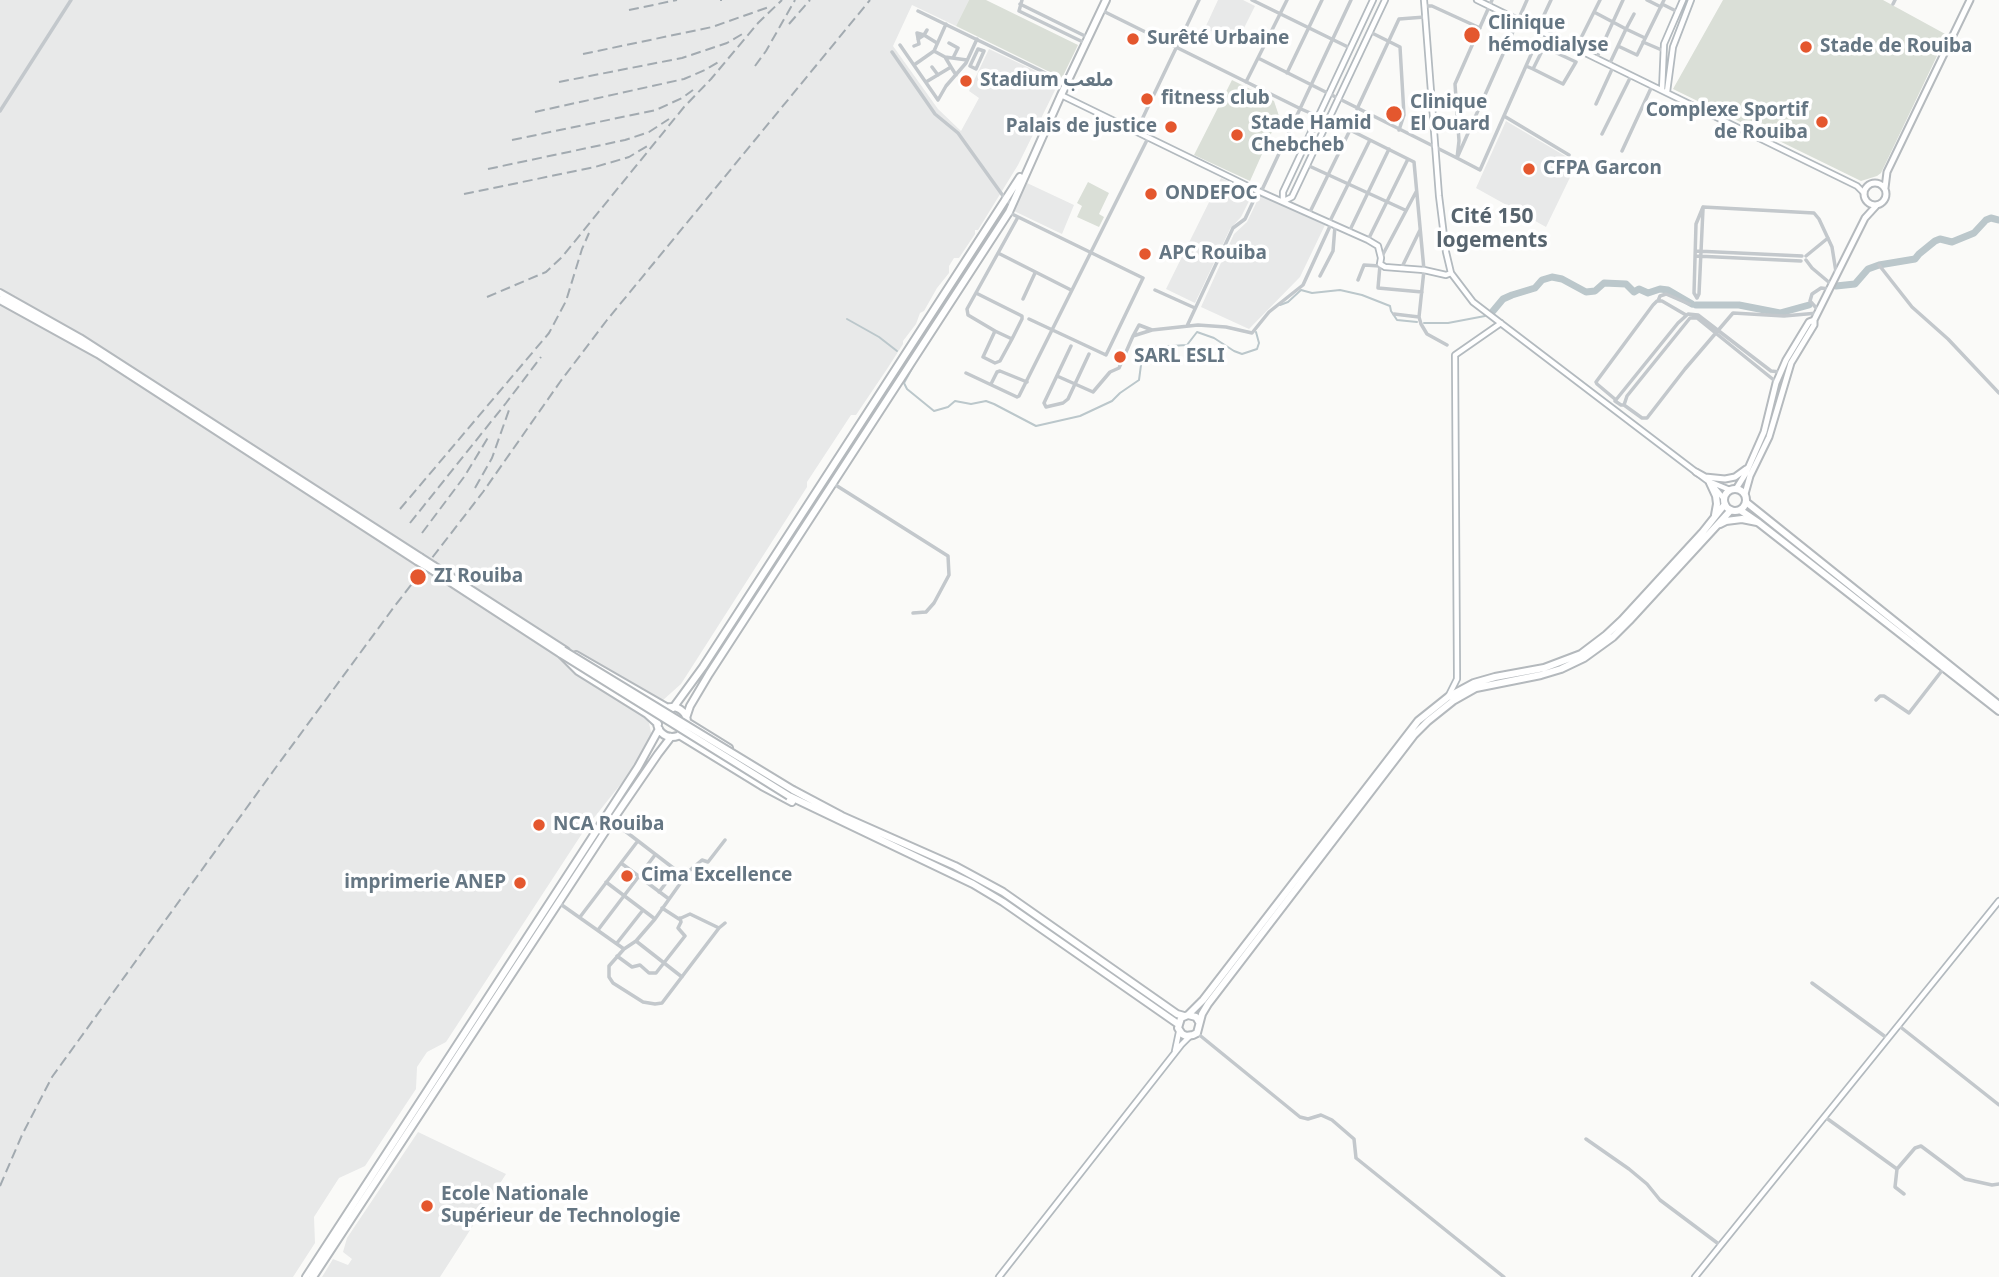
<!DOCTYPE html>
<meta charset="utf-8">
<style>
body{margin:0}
canvas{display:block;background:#fafaf8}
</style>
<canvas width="1999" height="1277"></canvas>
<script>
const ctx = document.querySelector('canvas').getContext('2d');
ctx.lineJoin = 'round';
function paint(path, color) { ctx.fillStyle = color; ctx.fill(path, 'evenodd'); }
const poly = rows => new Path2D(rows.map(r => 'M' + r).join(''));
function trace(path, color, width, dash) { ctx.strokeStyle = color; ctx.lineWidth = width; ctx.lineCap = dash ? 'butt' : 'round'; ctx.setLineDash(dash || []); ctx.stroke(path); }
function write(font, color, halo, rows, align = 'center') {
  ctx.font = font + ' "Noto Sans","Noto Sans Arabic",sans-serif'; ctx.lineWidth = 7; ctx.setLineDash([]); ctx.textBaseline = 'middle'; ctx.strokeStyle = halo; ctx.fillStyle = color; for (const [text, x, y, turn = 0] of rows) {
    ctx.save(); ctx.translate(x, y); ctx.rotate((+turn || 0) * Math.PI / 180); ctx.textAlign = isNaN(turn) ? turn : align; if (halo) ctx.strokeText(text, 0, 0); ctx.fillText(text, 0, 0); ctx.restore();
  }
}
const built = poly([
 [0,0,969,0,956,26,912,5,893,46,938,109,961,131,979,98,969,91,989,49,1059,82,1018,165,978,230,975,230,975,234,959,258,954,258,949,266,949,273,937,288,924,311,920,313,916,324,903,341,903,344,887,369,856,415,851,415,807,482,807,487,681,684,662,701,644,714,649,723,652,737,636,765,585,829,446,1042,427,1052,417,1067,416,1089,365,1166,339,1178,314,1217,315,1243,293,1277,0,1277],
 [1218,0,1243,0,1255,6,1236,44,1205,28],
 [1506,121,1577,163,1546,227,1476,188],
 [1221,178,1253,193,1241,217,1230,229,1195,303,1166,289],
 [1027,183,1074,205,1062,234,1014,211],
 [1260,195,1325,225,1300,277,1249,329,1201,307,1234,234,1247,222],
 [418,1132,506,1174,440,1277,322,1277,333,1259,348,1265,352,1259,343,1252,347,1238]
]);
const green = poly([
 [969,0,986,0,1078,45,1062,78,956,26],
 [1723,0,1883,0,1947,35,1881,173,1877,176,1861,181,1673,89],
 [1232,80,1274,101,1279,116,1250,181,1194,155],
 [1088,182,1109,193,1099,214,1104,217,1099,227,1077,217,1082,206,1077,203]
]);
const stream = poly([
 [1280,305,1288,302,1301,290,1312,293,1340,290,1362,295,1390,306,1391,311,1397,320,1417,322],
 [847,319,879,337,897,351],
 [1424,323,1448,323,1485,316],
 [915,363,904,383,907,389,934,411,948,407,955,401,971,404,986,401,994,404,1036,426,1080,416,1112,401,1120,393,1139,380,1141,365,1147,353,1154,347,1187,345,1197,332,1214,338,1234,351,1242,354,1257,349,1259,343,1256,332]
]);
const river = poly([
 [1836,286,1855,284,1868,269,1879,265,1915,259,1919,254,1935,241,1940,239,1952,242,1974,233,1986,220,1991,218,1999,220],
 [1696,305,1739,305,1780,313,1809,305],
 [1493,311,1503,299,1512,295,1535,288,1542,280,1552,277,1562,279,1586,292,1595,291,1604,283,1626,284,1634,292,1639,289,1648,293,1660,289,1668,290,1692,304]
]);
const street = poly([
 [1022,0,1019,11,1085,43],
 [1252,0,1350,48],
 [1492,0,1455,84,1459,141,1457,158,1480,170,1541,32],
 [1647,0,1661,7],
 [1020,4,1087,37],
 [1662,4,1678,12],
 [1893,4,1895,0],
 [1424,6,1432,6,1480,28],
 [1101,10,1301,109,1350,130,1414,162,1424,270,1419,317,1421,324,1427,334,1447,345],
 [918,11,1066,83],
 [1594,12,1626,29,1609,65],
 [1634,14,1626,29,1645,38],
 [1537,30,1551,0],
 [1370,32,1400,47,1404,115,1399,130],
 [918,39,924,35,937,43],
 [1643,42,1664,51],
 [949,43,958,48,953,58],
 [900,45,938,100,946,86,966,63,977,39],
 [914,46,919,44,917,33,924,35,927,30],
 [1618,46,1637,55,1664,0],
 [1576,48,1600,0],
 [978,49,984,51,976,69,970,66,978,49],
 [934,51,945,57,951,67],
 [892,52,935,114,958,133,1006,200,1012,204],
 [945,57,967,60],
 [1258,58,1457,158,1527,0],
 [1596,59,1623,0],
 [914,65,934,51,946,24],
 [1526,66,1533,69,1563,84,1576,62,1546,48,1543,49,1533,69],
 [932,67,938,75],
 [1287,73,1322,0],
 [926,82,951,67,956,75],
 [1246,82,1287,0],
 [1596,104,1613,67],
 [1357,109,1399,19,1425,17],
 [0,111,71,0],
 [1504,116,1569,155],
 [1136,132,1199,0],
 [1602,134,1631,76],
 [1622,151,1652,86],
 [1307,165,1405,210],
 [1261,192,1351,0],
 [1703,207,1814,213,1819,219,1832,247,1836,272],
 [1010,213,1143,278,1106,355,1029,319],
 [1309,214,1350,130],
 [1329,223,1370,140],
 [1349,232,1389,149],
 [1368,240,1408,159],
 [1696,251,1802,256],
 [998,253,1071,290],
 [1696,256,1801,261],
 [1806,256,1828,238],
 [1381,258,1416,192],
 [1806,260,1812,268,1831,284],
 [1380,265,1378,288,1422,292],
 [1879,265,1912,307,1948,339,1999,393],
 [1401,269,1420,230],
 [1320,276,1333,251,1335,226],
 [1358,280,1364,265,1380,266],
 [1155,290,1195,308],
 [976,293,1022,316,1022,319,1012,339,1000,361,995,363,983,357,995,331,1012,339],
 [1697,298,1694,293,1696,224,1703,207],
 [1697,298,1699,294,1703,209],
 [1023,299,1035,273],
 [1658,301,1660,296,1666,294,1689,304],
 [1819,311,1810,301,1812,294,1821,288,1829,289],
 [1394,314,1419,317],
 [1187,326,1233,228,1245,219,1258,191],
 [995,331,968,315,967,309,1018,217],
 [1133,336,1139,325,1152,330],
 [1071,346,1044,403,1046,407,1063,403,1068,399,1089,354],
 [966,373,1017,397,1019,396,1148,138],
 [1057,376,1093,392,1110,372,1119,368,1133,336,1152,330,1198,325,1226,327,1252,333,1269,312,1303,285,1331,224],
 [1775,381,1697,318,1690,318,1627,396,1624,405,1621,405,1615,401,1678,323,1688,314,1698,315,1771,371,1780,372],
 [991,384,997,372,1000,371,1027,382],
 [1616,400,1597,384,1596,382,1653,305,1657,301,1662,301,1686,315],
 [1624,405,1642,418,1647,418,1685,369,1733,313,1784,316,1818,313],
 [834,484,948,556,949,575,934,603,926,612,913,613],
 [1876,700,1880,696,1884,696,1909,713,1944,668],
 [612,821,685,877],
 [621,863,669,899],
 [606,882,655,919],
 [659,892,676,870],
 [559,903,624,949],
 [662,908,679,919,690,914,719,928,725,923],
 [580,917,637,842],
 [719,928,662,1003,655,1004,643,1002,613,983,609,977,609,966,624,949,636,941,655,919,689,871,702,860,708,862,725,840],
 [598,930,655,855],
 [636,941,682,977],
 [617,943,643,910],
 [617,956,632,967,640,965,649,973,656,973,685,936,678,928,681,922,680,918],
 [1812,983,1887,1038],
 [1898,1025,1999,1105],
 [1197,1033,1300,1117,1308,1119,1321,1115,1332,1120,1354,1139,1356,1158,1504,1277],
 [1825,1117,1897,1169],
 [1586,1139,1629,1169,1647,1184,1660,1200,1720,1245],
 [1904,1194,1895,1187,1897,1169,1915,1148,1921,1146,1965,1179,1992,1185,1999,1184]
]);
const secondary = poly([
 [1424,0,1439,196,1446,252,1451,273,1473,302,1696,472,1708,481,1730,490],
 [1477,0,1857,186,1864,193],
 [1662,90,1664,44,1683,0],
 [1667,92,1673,47,1691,0],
 [1061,95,1258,191,1368,240,1378,246,1381,258,1380,264,1385,267,1424,270,1446,275,1451,273],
 [1283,201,1283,192,1373,0],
 [1284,201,1292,197,1385,0],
 [1713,486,1724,499],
 [1448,697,1457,679,1457,673,1455,355,1501,323],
 [1175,1051,1179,1032],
 [999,1277,1181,1045,1190,1036],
 [1695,1277,1999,901]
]);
const primary = poly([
 '1864 194a11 11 0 1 1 22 0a11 11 0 1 1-22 0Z',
 [1885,188,1887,172,1970,0],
 [1696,472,1705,477,1725,479,1735,477,1746,469],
 [1736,489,1746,473,1764,432,1776,383,1786,360,1809,322,1814,320],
 [1745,494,1750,476,1769,437,1791,363,1814,325,1814,320,1865,218,1876,206]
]);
const highway = poly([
 [0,293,80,338,420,557],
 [0,300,98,354,417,561],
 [1710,483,1716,496,1717,504,1715,515],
 '1724 500a11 11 0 1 1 22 0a11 11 0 1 1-22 0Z',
 [1746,502,1999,705],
 [1740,510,1759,523,1999,711],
 [1720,524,1726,521,1742,519,1757,522],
 [434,566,566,651],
 [432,570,561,654,578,671,647,714,658,724],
 [576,655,668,708],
 '657 722a15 15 0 1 1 30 0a15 15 0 1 1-30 0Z',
 [673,708,703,667,1020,177],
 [686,718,690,706,709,674,1009,212,1061,95,1106,0],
 [687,722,729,748],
 [679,735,762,786,792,802],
 [793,790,842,816,955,866,1003,892,1177,1014,1184,1016],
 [789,796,973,884,1003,902,1178,1024],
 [1188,1015,1203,1000,1418,721,1448,697,1474,683,1495,677,1544,668,1581,654,1606,635,1622,620,1702,533,1725,504],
 [1199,1022,1196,1017,1188,1015,1181,1018,1178,1028,1182,1034,1186,1036,1193,1035,1197,1033,1202,1014,1208,1004,1414,735,1428,721,1453,701,1476,688,1541,675,1561,669,1584,658,1613,637,1629,621,1731,510],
 [306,1277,638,767,659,729],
 [313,1277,612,821,658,754,671,737]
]);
const rail = poly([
 [720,0,722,0],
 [629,10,677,0],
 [789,24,810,0],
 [583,54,712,27,769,7],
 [755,66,766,51,795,0],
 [559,82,682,58,727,43,744,33],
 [535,112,684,79,705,70,720,61],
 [512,140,656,110,682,98,693,90],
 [488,169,625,140,649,132,669,119],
 [464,194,595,167,629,157,649,145],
 [487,297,546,272,562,257,684,107,711,79,758,23,782,0],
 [475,488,492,458,509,410],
 [400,509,549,333,566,301,582,249,589,233],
 [410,523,506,403,541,357],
 [422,533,464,477,489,436],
 [0,1186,22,1135,52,1077,274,770,394,607,483,492,560,382,607,320,870,0]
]);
const highwayBridge = poly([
 [420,557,434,566],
 [417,561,432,570],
 [563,650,793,790],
 [561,654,789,796]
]);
const markers = [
 [1472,35,9,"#e4572e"],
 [1133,39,7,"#e4572e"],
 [1806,47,7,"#e4572e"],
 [966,81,7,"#e4572e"],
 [1147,99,7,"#e4572e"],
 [1394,114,9,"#e4572e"],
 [1822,122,7,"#e4572e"],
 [1171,127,7,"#e4572e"],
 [1237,135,7,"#e4572e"],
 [1529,169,7,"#e4572e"],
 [1151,194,7,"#e4572e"],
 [1145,254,7,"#e4572e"],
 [1120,357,7,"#e4572e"],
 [418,577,9,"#e4572e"],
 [539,825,7,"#e4572e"],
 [627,876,7,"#e4572e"],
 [520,883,7,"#e4572e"],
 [427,1206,7,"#e4572e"]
];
const poiNames = [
 ["Clinique",1488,24],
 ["hémodialyse",1488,46],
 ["Surêté Urbaine",1147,39],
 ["Stade de Rouiba",1820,47],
 ["Stadium ملعب",980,81],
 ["fitness club",1161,99],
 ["Clinique",1410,103],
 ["El Ouard",1410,125],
 ["Complexe Sportif",1808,111,"right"],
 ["de Rouiba",1808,133,"right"],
 ["Stade Hamid",1251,124],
 ["Chebcheb",1251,146],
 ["Palais de justice",1157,127,"right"],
 ["CFPA Garcon",1543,169],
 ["ONDEFOC",1165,194],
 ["APC Rouiba",1159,254],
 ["SARL ESLI",1134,357],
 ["ZI Rouiba",434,577],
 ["NCA Rouiba",553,825],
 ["Cima Excellence",641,876],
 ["imprimerie ANEP",506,883,"right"],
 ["Ecole Nationale",441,1195],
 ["Supérieur de Technologie",441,1217]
];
const neighbourhoodNames = [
 ["Cité 150",1492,217],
 ["logements",1492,241]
];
paint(built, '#e8e9e9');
paint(green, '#dadfd7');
trace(stream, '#bbc7cb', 2);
trace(river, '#bbc7cb', 7);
trace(secondary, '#b3babf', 8);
trace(primary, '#b5babe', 9);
trace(highway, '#b4b9bd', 10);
trace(street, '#c3c8cc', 3.5);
trace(secondary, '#fff', 4.5);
trace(primary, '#fff', 5);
trace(highway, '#fff', 6);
trace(rail, '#a2aab0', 2, [10, 5]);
trace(highwayBridge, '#b4b9bd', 10, []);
trace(highwayBridge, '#fff', 6);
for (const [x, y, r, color] of markers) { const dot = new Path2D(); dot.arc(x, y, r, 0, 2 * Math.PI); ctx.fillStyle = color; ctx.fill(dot); trace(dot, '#fff', 2.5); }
write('bold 19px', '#657683', '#fff', poiNames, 'left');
write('bold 21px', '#57646e', '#fff', neighbourhoodNames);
</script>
